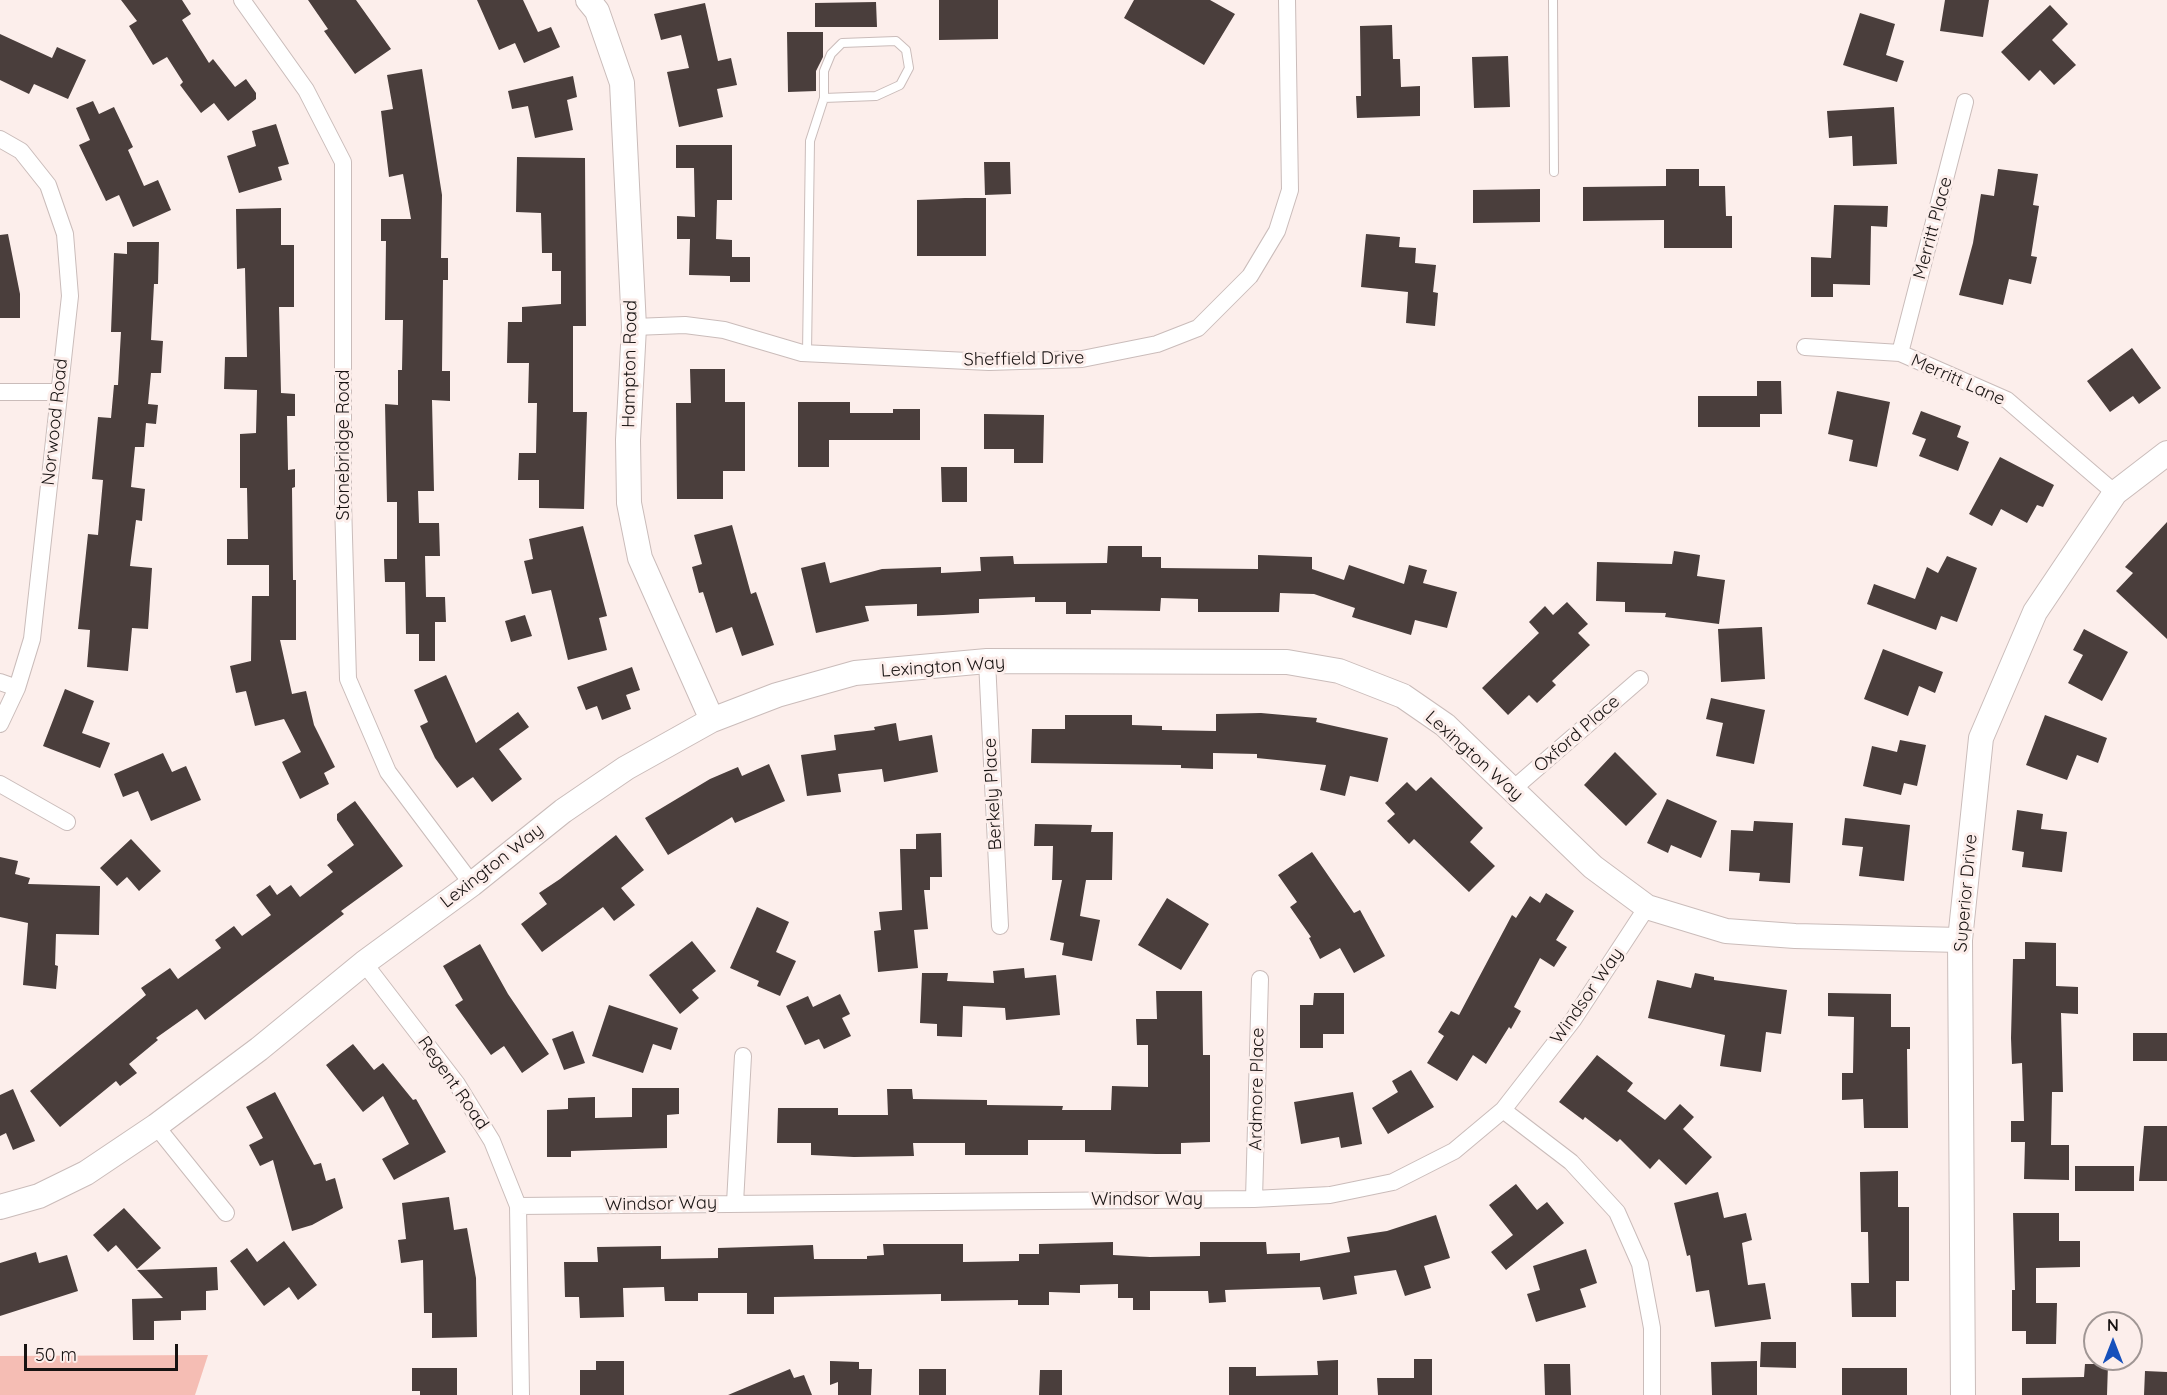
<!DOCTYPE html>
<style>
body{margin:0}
#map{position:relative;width:2167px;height:1395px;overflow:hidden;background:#fceeeb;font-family:Quicksand,sans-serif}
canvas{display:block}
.north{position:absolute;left:2083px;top:1311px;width:60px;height:60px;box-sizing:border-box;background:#fceeeb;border:2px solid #a09694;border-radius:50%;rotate:0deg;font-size:16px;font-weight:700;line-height:24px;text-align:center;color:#171211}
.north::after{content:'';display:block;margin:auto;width:21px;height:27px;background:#1650bb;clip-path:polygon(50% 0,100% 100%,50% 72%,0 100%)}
.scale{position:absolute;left:24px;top:1344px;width:154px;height:27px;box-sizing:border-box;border:3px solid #171211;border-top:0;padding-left:8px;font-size:18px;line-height:21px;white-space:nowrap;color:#171211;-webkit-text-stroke:4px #fceeeb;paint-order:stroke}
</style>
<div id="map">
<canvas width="2167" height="1395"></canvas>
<div class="north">N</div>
<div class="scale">50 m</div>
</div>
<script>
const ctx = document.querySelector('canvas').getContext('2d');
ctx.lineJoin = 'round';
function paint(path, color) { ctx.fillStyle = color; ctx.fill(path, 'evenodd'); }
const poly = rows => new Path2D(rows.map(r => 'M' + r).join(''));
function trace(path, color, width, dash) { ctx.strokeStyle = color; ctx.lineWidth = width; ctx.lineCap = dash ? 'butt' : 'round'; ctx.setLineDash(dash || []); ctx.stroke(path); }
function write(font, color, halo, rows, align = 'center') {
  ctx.font = font + ' Quicksand,sans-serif'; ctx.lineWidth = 6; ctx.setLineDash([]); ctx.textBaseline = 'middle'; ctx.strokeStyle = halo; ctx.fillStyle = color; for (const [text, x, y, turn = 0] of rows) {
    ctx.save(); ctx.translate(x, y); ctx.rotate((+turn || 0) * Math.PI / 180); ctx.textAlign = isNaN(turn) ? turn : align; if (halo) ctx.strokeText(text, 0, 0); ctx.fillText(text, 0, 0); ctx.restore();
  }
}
const green = poly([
 [208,1355,195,1395,0,1395,0,1356]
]);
const building = poly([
 [121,0,182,0,191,14,182,20,209,63,213,59,235,87,246,79,256,93,256,99,228,121,214,103,201,113,180,85,183,82,167,57,153,65,129,26,137,21],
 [308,0,356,0,391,49,355,74,324,31,328,29],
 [477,0,523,0,538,32,551,27,560,47,524,63,515,43,499,50],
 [939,0,998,0,998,39,939,40],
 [1134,0,1210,0,1235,14,1204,65,1124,18],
 [1945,0,1989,0,1983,37,1940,31],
 [876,2,877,27,815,27,815,3],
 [705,3,718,61,731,58,737,85,717,89,723,117,679,127,667,72,689,68,681,35,661,40,654,14],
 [2050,5,2068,24,2052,40,2076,65,2054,85,2040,70,2029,81,2001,52],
 [1860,13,1895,24,1886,55,1904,61,1897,82,1843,65],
 [1392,25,1393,59,1400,59,1401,87,1420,86,1420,116,1357,118,1356,96,1361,96,1360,26],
 [787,32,823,32,823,57,816,71,816,91,788,92],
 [0,34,52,58,57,47,86,60,68,99,34,84,29,94,0,80],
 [1508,56,1510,107,1474,108,1472,57],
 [422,69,442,195,441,258,448,258,448,280,443,280,442,371,450,371,450,401,432,400,434,491,418,491,419,523,439,523,440,556,425,556,426,597,445,597,446,622,435,622,435,661,419,661,419,634,406,634,405,582,385,582,384,559,397,559,397,502,387,502,385,404,398,405,398,370,402,370,403,320,385,320,386,241,381,241,381,219,411,219,403,174,389,177,381,111,393,109,387,75],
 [573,76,577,97,567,100,573,130,535,138,528,106,512,109,508,91],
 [93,101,99,114,114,107,133,147,128,150,144,186,158,180,171,210,133,227,119,195,106,201,79,145,90,140,76,108],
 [1894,107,1897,164,1853,166,1852,136,1829,138,1827,111],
 [276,124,289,164,278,167,282,180,239,193,227,156,256,146,252,131],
 [676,145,732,145,732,200,717,200,716,239,732,240,732,257,750,257,750,282,730,282,730,276,689,275,690,239,677,239,677,216,695,217,694,168,676,168],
 [517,157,585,158,586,326,573,326,573,412,587,412,584,509,539,508,539,480,518,480,519,453,536,453,537,403,528,403,529,363,507,363,508,322,522,322,522,307,561,304,561,271,552,271,552,253,542,253,541,213,516,212],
 [984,162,1010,162,1011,194,985,195],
 [1666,169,1699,169,1699,186,1725,186,1726,216,1732,216,1732,248,1664,248,1664,220,1583,221,1583,187,1666,186],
 [1998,169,2038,174,2033,205,2039,206,2031,256,2037,257,2031,284,2009,279,2003,305,1959,295,1973,243,1981,194,1994,196],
 [1540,189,1540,222,1473,223,1473,190],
 [965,198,986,198,986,256,917,256,917,200],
 [1834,205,1888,206,1887,227,1871,226,1870,285,1833,284,1833,297,1811,297,1811,257,1831,258],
 [281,208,281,245,294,245,294,307,279,307,281,393,295,394,295,416,287,416,288,470,295,469,295,487,292,488,293,580,296,580,296,640,280,640,292,694,306,691,314,725,335,767,324,773,329,784,300,799,282,762,301,752,284,719,255,726,246,691,236,693,230,666,251,661,252,596,269,596,269,565,227,565,227,539,248,539,247,488,240,488,240,434,256,433,257,390,224,389,225,357,247,357,245,268,237,269,236,209],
 [8,234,20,294,20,318,0,318,0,235],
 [1366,234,1400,237,1399,247,1416,248,1415,263,1436,265,1433,292,1438,293,1435,326,1406,323,1408,292,1361,287],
 [127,242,159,242,158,284,154,284,151,340,163,341,161,373,151,373,148,404,158,405,156,424,146,423,144,447,135,447,131,487,145,489,142,521,136,520,130,566,152,568,148,629,132,628,128,671,87,667,90,630,78,629,88,534,98,535,103,480,92,479,98,417,111,418,114,385,118,385,121,332,111,332,114,253,127,254],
 [2132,348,2161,388,2139,404,2133,396,2110,412,2087,381],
 [690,369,725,369,725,402,745,402,745,471,723,471,723,499,677,499,676,403,691,403],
 [1757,381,1781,381,1782,414,1760,414,1760,427,1698,427,1698,396,1757,396],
 [1837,391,1890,402,1877,467,1849,461,1853,440,1828,434],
 [798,402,850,402,850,413,893,413,893,409,920,409,920,440,829,440,829,467,798,467],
 [1921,411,1961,426,1957,437,1969,442,1958,471,1919,456,1926,439,1912,434],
 [984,414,1044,415,1043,463,1014,463,1014,449,984,449],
 [2000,457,2054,485,2043,507,2037,505,2027,523,2001,509,1992,526,1969,514],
 [941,467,967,467,967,502,942,502],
 [2167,522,2167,639,2116,591,2133,573,2125,567],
 [732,525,751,594,756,592,774,645,742,656,732,627,716,633,703,592,699,593,692,567,702,564,694,535],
 [583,526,607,616,599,618,607,650,568,660,551,590,532,594,524,561,533,559,529,539],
 [1108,546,1142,546,1142,557,1161,557,1161,568,1258,569,1258,555,1312,557,1312,569,1344,580,1349,565,1404,584,1409,565,1427,570,1423,583,1457,592,1447,628,1415,620,1411,635,1352,617,1355,608,1314,594,1280,593,1279,612,1198,612,1198,599,1161,598,1160,611,1091,610,1091,614,1066,614,1066,602,1035,602,1035,597,979,599,979,613,943,615,917,616,917,604,865,606,869,621,816,633,801,568,825,562,830,583,882,569,941,567,941,573,981,571,980,557,1013,556,1014,564,1107,563],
 [1674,551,1700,555,1697,576,1725,580,1719,624,1665,617,1666,613,1625,612,1625,602,1596,601,1597,562,1672,564],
 [1947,556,1977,568,1957,622,1941,616,1936,630,1867,604,1874,584,1915,599,1927,567,1938,573],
 [1567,602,1588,624,1578,633,1590,645,1552,681,1556,685,1537,703,1529,695,1508,715,1482,688,1539,633,1529,622,1545,606,1553,615],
 [525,615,532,636,511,642,505,621],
 [1762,627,1765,679,1721,682,1718,629],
 [2084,629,2128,652,2102,701,2068,683,2083,655,2073,650],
 [1883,649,1943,672,1935,693,1919,686,1908,716,1864,699],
 [632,667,640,690,626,695,631,709,602,720,597,706,586,710,577,687],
 [446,675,476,743,518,712,529,727,499,749,522,779,492,802,473,777,457,788,435,758,420,726,428,722,414,690],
 [65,689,94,701,82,733,110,743,100,768,43,746],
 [1711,698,1765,710,1754,764,1716,756,1723,723,1706,719],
 [1261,713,1317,718,1316,722,1388,738,1378,782,1350,776,1345,796,1320,790,1326,765,1257,758,1257,754,1213,753,1213,769,1181,768,1181,765,1031,763,1032,729,1065,729,1065,715,1132,715,1132,725,1162,726,1162,730,1216,731,1216,714],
 [2045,715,2107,738,2098,763,2077,755,2067,780,2026,765],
 [896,723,899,741,932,735,938,772,884,782,882,769,838,774,841,792,807,796,801,755,836,750,834,735,875,730,874,727],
 [1900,740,1926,745,1917,786,1904,783,1901,795,1863,786,1872,746,1897,752],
 [1615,752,1657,794,1626,826,1584,785],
 [163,753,172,772,186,766,201,800,151,821,138,791,123,797,114,774],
 [769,764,785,801,735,823,732,817,668,855,645,818,710,779,738,767,742,776],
 [1431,777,1483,828,1470,842,1495,866,1469,892,1414,839,1409,844,1387,821,1395,814,1385,803,1407,782,1416,791],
 [1667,799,1717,821,1701,858,1671,845,1668,853,1647,843],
 [355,801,403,866,341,911,344,914,205,1020,197,1009,156,1038,158,1040,129,1064,137,1073,120,1086,116,1081,60,1127,30,1091,146,995,141,988,170,968,178,979,221,948,215,940,234,926,242,936,271,915,256,895,270,885,277,895,291,885,300,897,333,872,327,865,354,845,337,820,337,814],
 [2017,810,2043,814,2041,829,2067,832,2062,872,2022,867,2024,852,2012,850],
 [1845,818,1910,825,1904,881,1859,876,1863,847,1842,845],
 [1754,821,1793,823,1790,883,1759,881,1760,873,1729,871,1731,830,1753,831],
 [1035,824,1092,825,1091,832,1113,832,1112,880,1086,880,1080,916,1100,920,1092,961,1062,955,1064,943,1050,940,1062,880,1052,880,1053,846,1034,846],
 [941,833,942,877,930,877,930,890,924,890,928,929,914,930,918,968,878,972,874,931,881,930,879,912,902,910,900,849,916,849,916,834],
 [616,835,644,870,621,888,635,905,614,921,603,907,542,952,521,924,547,904,539,893,560,879],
 [131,839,161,871,139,891,127,877,117,886,100,868],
 [1312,852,1354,913,1360,910,1385,956,1354,973,1340,948,1320,959,1309,938,1311,937,1290,907,1297,902,1278,875],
 [0,857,18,861,15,874,30,878,28,884,100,886,99,935,56,934,55,965,58,966,56,989,23,985,28,923,0,917],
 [1546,893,1574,911,1556,940,1567,947,1554,967,1540,958,1514,1007,1521,1011,1511,1029,1509,1027,1486,1064,1473,1055,1457,1081,1427,1063,1444,1036,1438,1032,1451,1011,1459,1015,1512,915,1516,918,1530,896,1540,903],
 [1167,898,1209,924,1181,970,1138,945],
 [757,907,789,922,776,952,796,961,780,996,757,986,759,981,730,968],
 [692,941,716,971,692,990,699,998,680,1014,649,975],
 [2025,942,2056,943,2056,986,2078,987,2078,1014,2061,1013,2063,1092,2052,1092,2051,1145,2069,1145,2069,1180,2024,1179,2025,1142,2011,1142,2011,1121,2024,1121,2022,1063,2012,1064,2011,1038,2013,959,2025,959],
 [480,944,508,994,549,1054,522,1073,504,1046,491,1055,455,1005,463,1000,443,966],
 [1024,968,1025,978,1056,975,1060,1015,1006,1020,1005,1008,963,1006,962,1037,937,1036,937,1024,920,1023,922,973,948,973,947,981,994,983,993,971],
 [1695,973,1714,977,1714,980,1787,990,1781,1034,1766,1032,1761,1072,1720,1066,1725,1035,1648,1018,1657,980,1691,988],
 [1156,991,1202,991,1203,1055,1210,1055,1210,1142,1181,1143,1181,1154,1156,1154,1085,1152,1085,1140,1028,1140,1028,1155,965,1155,965,1143,913,1143,914,1156,854,1157,811,1155,811,1143,777,1143,778,1108,838,1108,838,1115,888,1115,887,1089,912,1089,913,1099,987,1100,987,1105,1063,1106,1062,1110,1111,1110,1112,1086,1148,1087,1148,1045,1137,1045,1136,1019,1157,1019],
 [1314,993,1344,993,1344,1034,1323,1034,1323,1048,1300,1048,1300,1005,1313,1005],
 [1828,993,1891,994,1891,1027,1910,1027,1910,1049,1907,1049,1908,1128,1864,1128,1863,1099,1842,1100,1842,1073,1853,1073,1854,1017,1828,1016],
 [840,994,850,1014,842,1018,851,1036,824,1049,819,1039,805,1045,786,1006,808,996,813,1007],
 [609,1005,678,1028,671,1050,653,1044,643,1073,592,1056],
 [573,1031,585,1063,564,1070,552,1039],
 [2133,1033,2167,1033,2167,1061,2133,1061],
 [353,1044,374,1070,383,1063,413,1100,416,1099,446,1152,394,1180,382,1159,409,1144,383,1096,363,1112,326,1065],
 [1597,1055,1633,1083,1627,1091,1665,1120,1680,1104,1694,1117,1683,1129,1712,1157,1686,1185,1659,1159,1650,1169,1620,1139,1617,1142,1585,1117,1583,1120,1559,1102],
 [1411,1070,1434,1107,1388,1134,1372,1108,1398,1092,1392,1081],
 [632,1088,679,1088,679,1114,667,1115,667,1148,571,1151,571,1157,547,1157,547,1110,568,1109,568,1098,595,1097,595,1118,632,1117],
 [13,1089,35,1141,13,1150,6,1133,0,1136,0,1095],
 [275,1092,314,1165,321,1163,326,1181,335,1178,343,1208,312,1225,292,1231,273,1160,260,1166,249,1145,263,1138,246,1107],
 [1353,1092,1362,1144,1341,1148,1339,1137,1301,1144,1294,1102],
 [2144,1126,2167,1126,2167,1181,2139,1181],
 [2075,1166,2134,1166,2134,1191,2075,1191],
 [1898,1171,1898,1207,1909,1207,1909,1281,1896,1281,1896,1317,1852,1317,1851,1283,1869,1283,1868,1232,1861,1232,1860,1172],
 [1516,1184,1537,1210,1547,1202,1564,1223,1506,1270,1491,1252,1513,1235,1489,1205],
 [1718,1192,1724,1218,1746,1213,1752,1240,1742,1243,1748,1285,1765,1283,1771,1319,1715,1327,1709,1290,1696,1292,1690,1255,1687,1256,1674,1203],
 [449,1197,454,1230,467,1228,476,1278,477,1337,432,1338,432,1313,424,1313,423,1260,401,1263,398,1240,406,1239,402,1203],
 [124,1208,161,1248,137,1269,116,1245,108,1252,93,1235],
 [2013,1213,2059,1213,2059,1241,2080,1241,2080,1267,2036,1268,2036,1303,2057,1303,2056,1344,2026,1344,2026,1331,2012,1331,2012,1290,2015,1290],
 [1436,1215,1450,1258,1424,1266,1431,1288,1405,1296,1396,1270,1354,1276,1357,1294,1323,1300,1320,1287,1225,1290,1226,1302,1209,1303,1208,1291,1150,1291,1150,1310,1133,1310,1133,1298,1118,1298,1118,1284,1080,1285,1080,1293,1049,1292,1049,1305,1018,1305,1018,1300,941,1301,941,1294,774,1297,774,1314,747,1314,747,1293,698,1293,698,1301,665,1301,664,1287,623,1288,624,1317,580,1318,579,1297,565,1297,564,1262,598,1262,597,1247,661,1246,661,1259,718,1258,718,1248,813,1245,814,1259,867,1259,867,1256,884,1255,883,1244,963,1244,963,1262,1019,1261,1019,1254,1039,1254,1039,1244,1113,1242,1113,1255,1150,1257,1200,1256,1200,1242,1266,1242,1267,1254,1300,1253,1300,1261,1350,1252,1347,1237,1387,1231],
 [284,1241,317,1285,298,1300,289,1287,264,1306,230,1261,247,1248,257,1262],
 [1586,1249,1597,1283,1580,1289,1586,1307,1536,1322,1527,1294,1540,1290,1533,1266],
 [36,1252,39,1263,67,1255,78,1291,0,1316,0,1263],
 [217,1267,218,1290,206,1291,206,1310,181,1311,181,1320,154,1321,154,1340,133,1340,132,1299,163,1298,137,1270],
 [1761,1342,1796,1342,1796,1368,1760,1367],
 [1414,1359,1432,1359,1432,1395,1378,1395,1377,1378,1414,1378],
 [1338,1360,1338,1395,1229,1395,1229,1367,1256,1367,1256,1376,1318,1375,1317,1361],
 [596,1361,624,1361,624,1395,580,1395,580,1370,596,1370],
 [830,1361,859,1362,859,1369,872,1369,871,1395,838,1395,838,1382,830,1385],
 [1757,1361,1757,1395,1712,1395,1711,1362],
 [1544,1364,1570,1364,1571,1395,1545,1395],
 [2085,1364,2108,1364,2107,1395,2022,1395,2022,1378,2084,1377],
 [412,1368,457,1368,457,1395,420,1395,420,1391,412,1391],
 [1842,1368,1907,1368,1907,1395,1842,1395],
 [790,1369,794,1378,804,1375,812,1395,728,1395],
 [919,1369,946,1369,946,1395,919,1395],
 [1040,1370,1062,1370,1062,1395,1039,1395],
 [2145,1371,2167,1372,2167,1395,2144,1395]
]);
const lane = poly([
 [1553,0,1554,172],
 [807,353,810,141,824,98,824,71,831,54,842,43,896,41,906,50,909,68,900,85,876,96,824,98]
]);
const street = poly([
 [242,0,306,90,343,162,343,502,348,679,388,772,472,884],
 [0,139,21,151,48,185,65,234,70,296,32,639,17,688,0,724],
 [634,327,685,325,724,330,802,353,989,362,1082,359,1157,344,1198,328,1250,276,1277,231,1290,190,1287,0],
 [1805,347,1900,353,2007,400,2115,493],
 [1900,353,1965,102],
 [0,392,59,392],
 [987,661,1000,926],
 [0,682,17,688],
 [0,784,67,822],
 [1513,789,1640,679],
 [364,963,457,1084,492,1141,518,1206,521,1395],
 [1503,1110,1571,1162,1617,1212,1640,1264,1652,1328,1652,1395],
 [156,1126,226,1213],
 [1254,1199,1260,979],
 [735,1203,743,1056],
 [518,1206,1254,1199,1330,1195,1393,1182,1454,1151,1503,1110,1573,1020,1647,907]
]);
const secondary = poly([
 [588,0,597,11,622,83,634,327,628,440,629,503,640,558,712,720],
 [0,1207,39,1196,86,1173,156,1126,259,1049,364,963,472,884,563,811,626,768,712,720,777,695,855,673,987,661,1287,662,1339,671,1403,696,1445,725,1593,867,1647,907,1726,931,1795,936,1960,940],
 [1963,1395,1960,940,1981,738,2035,612,2115,493,2167,453]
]);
const streetNames = [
 ["Merritt Place",1933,228,-75],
 ["Sheffield Drive",1024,359,-1],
 ["Hampton Road",630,364,-89],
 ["Merritt Lane",1958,380,24],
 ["Norwood Road",55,422,-84],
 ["Stonebridge Road",344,445,-90],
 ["Lexington Way",943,667,-4],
 ["Oxford Place",1577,734,-41],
 ["Lexington Way",1474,756,42],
 ["Berkely Place",993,794,-93],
 ["Lexington Way",492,866,-38],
 ["Superior Drive",1966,893,-85],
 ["Windsor Way",1587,996,-55],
 ["Regent Road",453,1083,55],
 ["Ardmore Place",1257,1089,-89],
 ["Windsor Way",1147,1200],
 ["Windsor Way",661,1204,-1]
];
paint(green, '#f5bdb4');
paint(building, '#4a3e3c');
trace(lane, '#cabcba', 10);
trace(street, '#cabcba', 18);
trace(secondary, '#cabcba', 26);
trace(lane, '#fff', 8);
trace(street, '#fff', 16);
trace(secondary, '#fff', 24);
write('18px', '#171211', '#fceeeb', streetNames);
</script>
